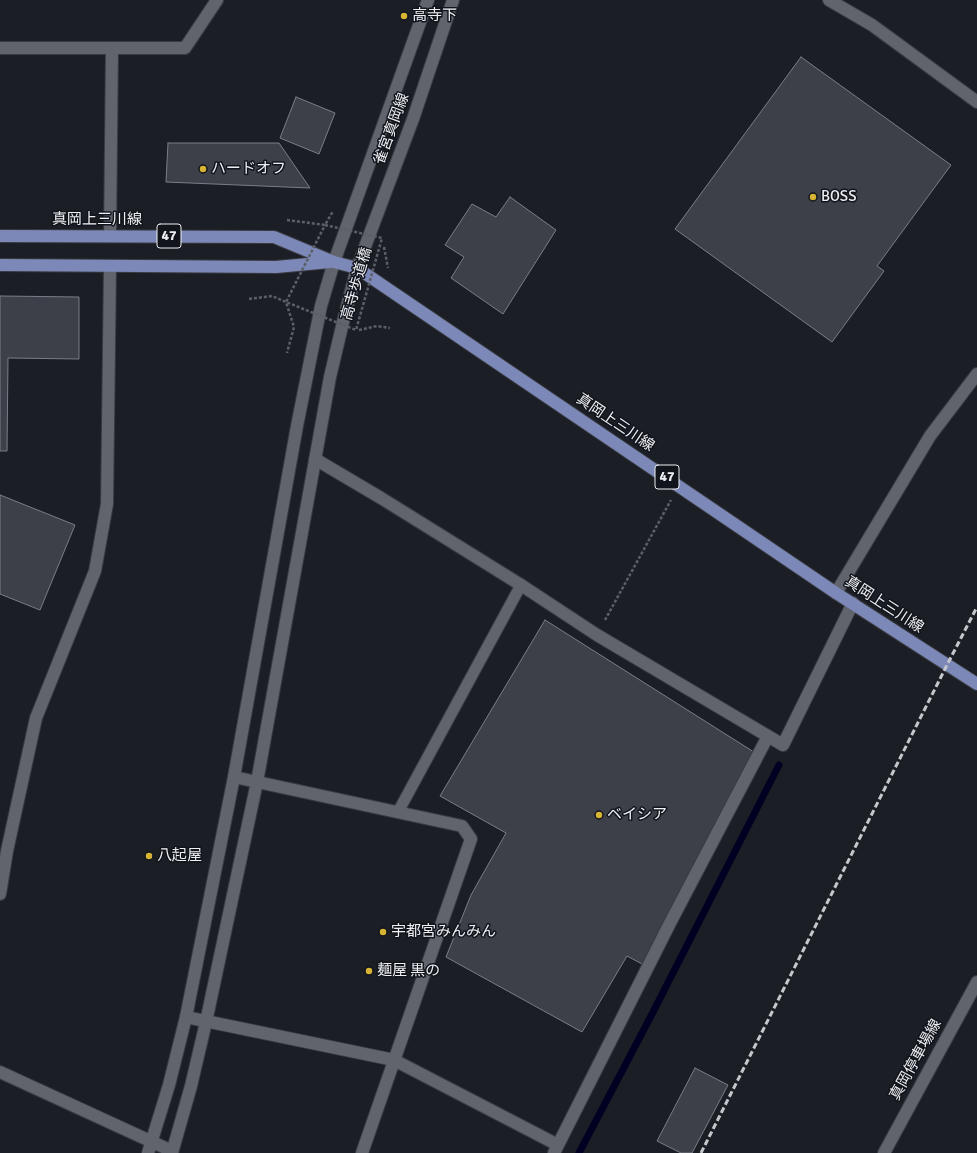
<!DOCTYPE html>
<meta charset="utf-8">
<style>
body{margin:0}
canvas{display:block;background:#1b1e25}
</style>
<canvas width="977" height="1153"></canvas>
<script>
const ctx = document.querySelector('canvas').getContext('2d');
ctx.lineJoin = 'round';
const poly = rows => new Path2D(rows.map(r => 'M' + r).join(''));
function trace(path, color, width, dash) { ctx.strokeStyle = color; ctx.lineWidth = width; ctx.lineCap = dash ? 'butt' : 'round'; ctx.setLineDash(dash || []); ctx.stroke(path); }
function paint(path, color) { ctx.fillStyle = color; ctx.fill(path, 'evenodd'); }
function write(font, color, halo, rows, align = 'center') {
  ctx.font = font + ' Signika,"Noto Sans JP",sans-serif'; ctx.lineWidth = 3; ctx.setLineDash([]); ctx.textBaseline = 'middle'; ctx.strokeStyle = halo; ctx.fillStyle = color; for (const [text, x, y, turn = 0] of rows) {
    ctx.save(); ctx.translate(x, y); ctx.rotate((+turn || 0) * Math.PI / 180); ctx.textAlign = isNaN(turn) ? turn : align; if (halo) ctx.strokeText(text, 0, 0); ctx.fillText(text, 0, 0); ctx.restore();
  }
}
const stream = poly([
 [579,1153,651,1016,779,765]
]);
const building = poly([
 [801,57,951,165,877,266,884,271,832,342,675,229,801,57],
 [296,97,335,113,319,154,280,138,296,97],
 [168,143,279,143,310,188,166,182,168,143],
 [510,197,556,230,503,314,451,278,464,257,445,245,472,204,496,217,510,197],
 [0,296,79,297,79,359,8,358,7,451,0,451,0,296],
 [0,495,75,525,40,610,0,594,0,495],
 [545,620,757,754,644,965,627,956,582,1032,446,957,471,895,506,833,440,796,545,620],
 [695,1068,728,1085,692,1153,681,1153,657,1141,695,1068]
]);
const path = poly([
 [287,220,325,225,333,211],
 [384,247,388,268],
 [249,299,272,296,286,302,294,327,287,353],
 [359,330,377,326,390,328],
 [605,620,671,500]
]);
const lane = poly([
 [398,812,521,585]
]);
const street = poly([
 [0,48,185,48,217,0],
 [110,236,112,48],
 [521,585,597,635,783,745,853,603],
 [836,593,930,436,977,374],
 [234,777,462,826,471,839,362,1153],
 [0,894,7,851,36,718,95,571,107,504,110,266],
 [186,1017,394,1060,558,1145],
 [554,1153,670,923,768,736]
]);
const secondary = poly([
 [829,0,872,25,977,102],
 [315,459,381,498,521,585],
 [0,1072,172,1151],
 [148,1153,169,1085,186,1017,234,777,297,426,321,306,334,262,428,0],
 [172,1153,191,1086,206,1022,257,782,330,377,344,318,357,268,413,119,453,0],
 [884,1153,977,982]
]);
const primary = poly([
 [0,236,274,237,334,262,357,268,836,593,977,684],
 [0,265,276,267,330,262]
]);
const rail = poly([
 [701,1153,947,665,977,607]
]);
const pathBridge = poly([
 [325,225,382,238,356,330,286,302,325,225]
]);
const markers = [
 [404,16,4,"#d8b434"],
 [203,169,4,"#d8b434"],
 [813,197,4,"#d8b434"],
 [599,815,4,"#d8b434"],
 [149,856,4,"#d8b434"],
 [383,932,4,"#d8b434"],
 [369,971,4,"#d8b434"]
];
const shields = [
 [169,236,24],
 [667,477,24]
];
const shieldNames = [
 ["47",169,236],
 ["47",667,477]
];
const poiNames = [
 ["高寺下",412,16],
 ["ハードオフ",211,169],
 ["BOSS",821,197],
 ["ベイシア",607,815],
 ["八起屋",157,856],
 ["宇都宮みんみん",391,932],
 ["麺屋 黒の",377,971]
];
const streetNames = [
 ["雀宮真岡線",392,129,-70],
 ["真岡上三川線",97,220],
 ["高寺歩道橋",357,284,-74],
 ["真岡上三川線",615,423,34],
 ["真岡上三川線",884,605,33],
 ["真岡停車場線",916,1060,-61]
];
trace(stream, '#020022', 7);
paint(building, '#3e4049');
trace(building, '#7a7d87', 1);
trace(lane, '#393b41', 13);
trace(street, '#393b41', 14);
trace(secondary, '#393b41', 14);
trace(primary, '#393b41', 14);
trace(path, '#5c5f65', 2.5, [3, 2]);
trace(lane, '#61646d', 11);
trace(street, '#61646d', 12);
trace(secondary, '#61646d', 12);
trace(primary, '#7c88b7', 12);
trace(rail, '#c5c7cc', 3, [6, 3]);
trace(pathBridge, '#5c5f65', 2.5, [3, 2]);
for (const [x, y, r, color] of markers) { const dot = new Path2D(); dot.arc(x, y, r, 0, 2 * Math.PI); ctx.fillStyle = color; ctx.fill(dot); trace(dot, '#12141c', 1.5); }
for (const [x, y, w] of shields) { const box = new Path2D(); box.roundRect(x - w / 2, y - 12, w, 24, 3); ctx.fillStyle = '#12141c'; ctx.fill(box); trace(box, '#edeff4', 1); }
write('bold 14px', '#edeff4', null, shieldNames);
write('15px', '#edeff4', '#12141c', poiNames, 'left');
write('15px', '#edeff4', '#12141c', streetNames);
</script>
